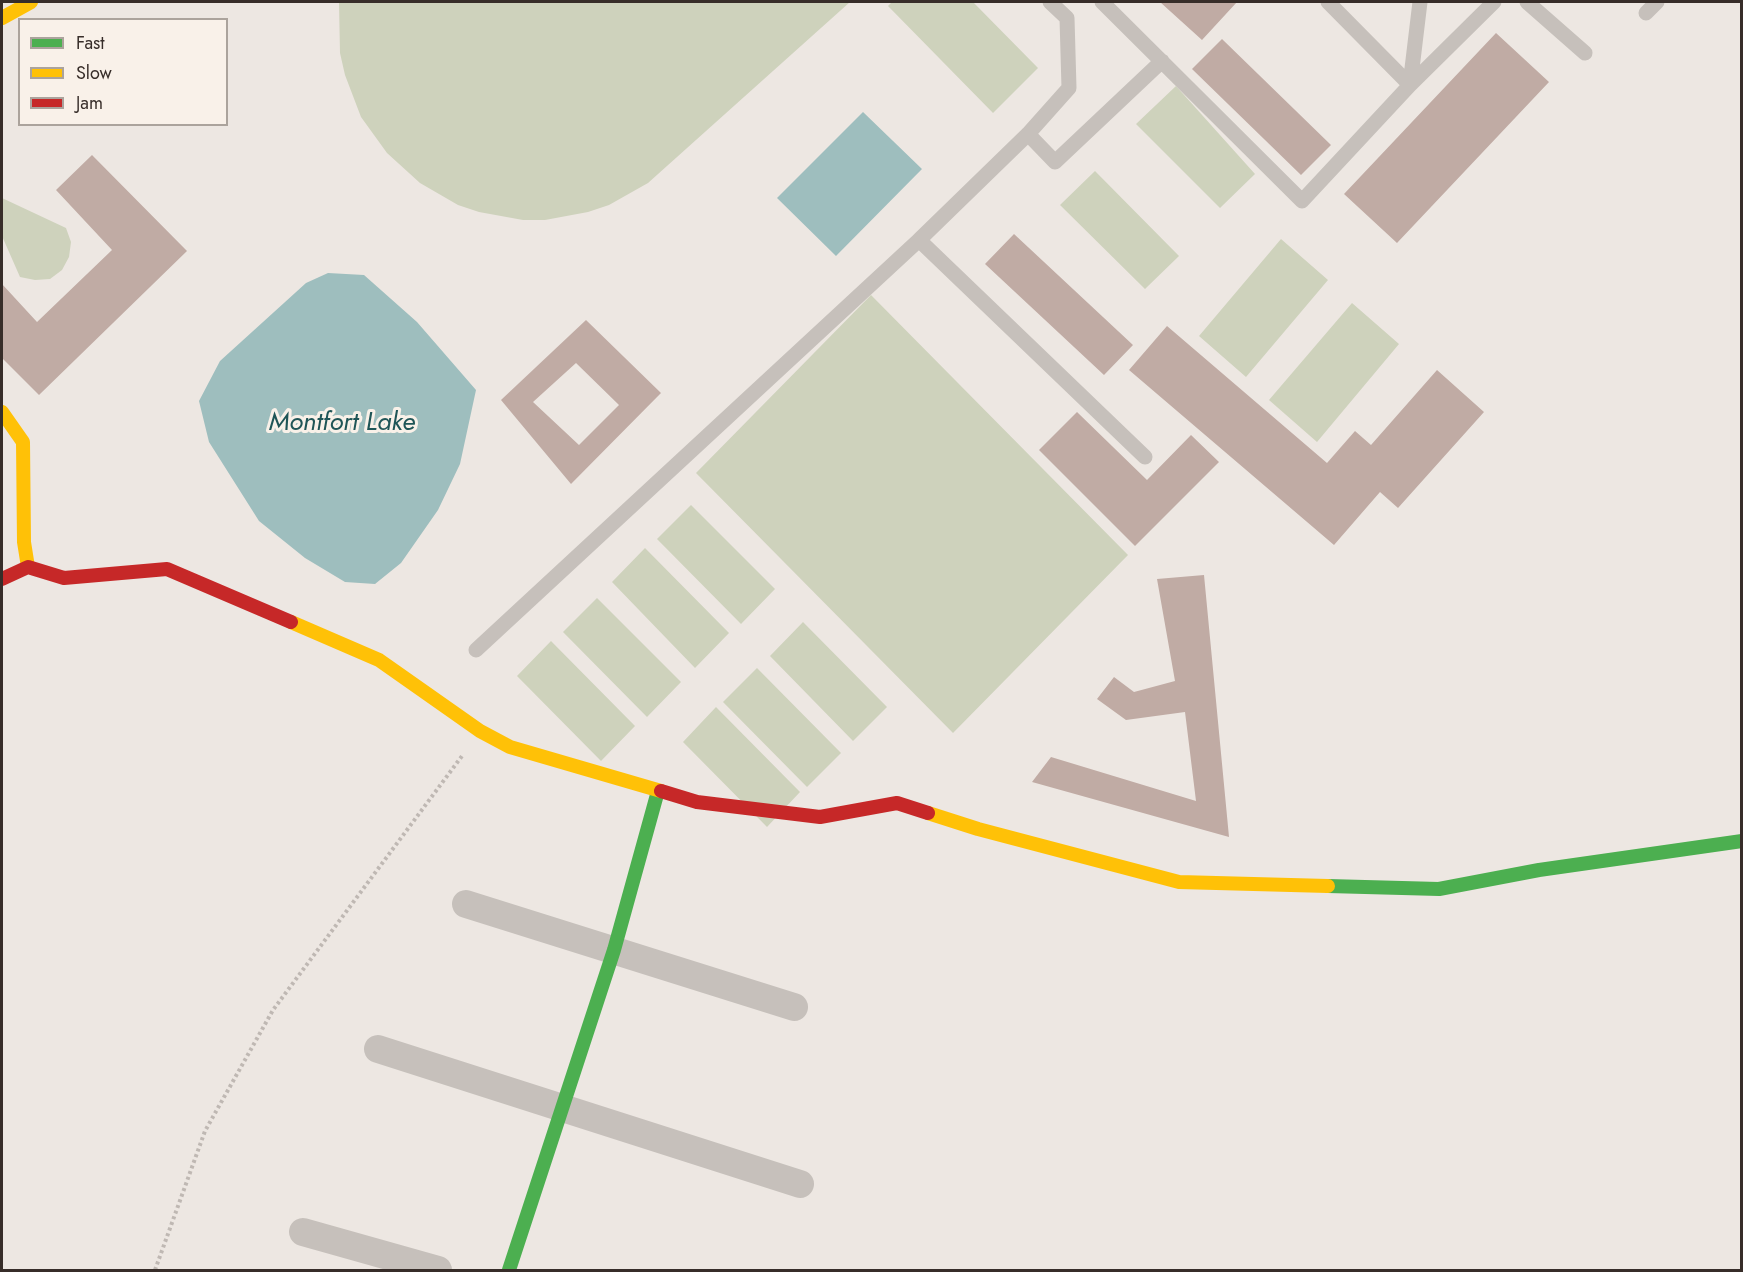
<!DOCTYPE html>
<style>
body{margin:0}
#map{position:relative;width:1743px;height:1272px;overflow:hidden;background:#ede7e2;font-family:Jost,sans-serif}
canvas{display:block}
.frame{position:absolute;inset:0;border:3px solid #372d29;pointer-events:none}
.legend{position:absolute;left:18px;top:18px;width:210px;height:108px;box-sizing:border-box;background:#f9f1e9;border:2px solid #aba39c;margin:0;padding:8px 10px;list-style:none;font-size:18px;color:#372d29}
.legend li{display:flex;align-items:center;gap:12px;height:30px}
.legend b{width:30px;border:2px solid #aba39c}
</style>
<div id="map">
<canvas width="1743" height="1272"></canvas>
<div class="frame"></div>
<ul class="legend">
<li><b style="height:8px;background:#4caf50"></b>Fast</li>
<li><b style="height:8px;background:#ffc107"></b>Slow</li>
<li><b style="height:8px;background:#c62828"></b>Jam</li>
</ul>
</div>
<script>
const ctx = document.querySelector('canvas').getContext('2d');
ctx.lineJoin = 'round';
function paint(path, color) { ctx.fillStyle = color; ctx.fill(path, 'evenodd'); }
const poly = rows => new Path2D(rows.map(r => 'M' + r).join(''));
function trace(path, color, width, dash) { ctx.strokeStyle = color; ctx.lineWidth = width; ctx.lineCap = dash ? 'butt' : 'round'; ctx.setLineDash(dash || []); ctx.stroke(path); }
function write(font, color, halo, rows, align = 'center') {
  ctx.font = font + ' Jost,sans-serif'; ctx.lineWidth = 6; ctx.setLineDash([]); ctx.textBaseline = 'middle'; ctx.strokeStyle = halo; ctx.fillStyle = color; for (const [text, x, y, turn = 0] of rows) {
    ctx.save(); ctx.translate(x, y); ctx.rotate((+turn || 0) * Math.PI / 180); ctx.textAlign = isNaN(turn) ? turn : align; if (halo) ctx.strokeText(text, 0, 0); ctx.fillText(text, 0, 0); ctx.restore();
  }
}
const green = poly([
 [339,2,850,2,648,183,609,205,588,212,545,220,523,220,479,212,458,205,420,183,387,153,361,117,345,75,340,53],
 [892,2,973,2,1038,68,993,113,888,6],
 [1176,86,1255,174,1220,208,1136,124],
 [1095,171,1179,256,1145,289,1060,205],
 [2,198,66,228,71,242,69,257,62,270,50,279,35,280,20,277,2,236],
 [1281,239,1328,280,1246,377,1199,336],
 [871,295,1128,555,953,733,696,473],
 [1352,303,1399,344,1317,442,1269,400],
 [691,505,775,589,741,624,657,539],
 [645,548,729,633,695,668,612,582],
 [597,598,681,682,647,717,563,632],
 [803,622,887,707,853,741,770,656],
 [551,641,635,726,601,761,517,676],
 [757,668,841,753,807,787,723,702],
 [716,707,800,792,767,827,683,742]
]);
const water = poly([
 [863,112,922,169,836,256,777,198],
 [328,273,364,275,417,322,476,390,460,464,438,510,401,563,375,584,345,582,305,558,259,521,209,442,199,401,220,361,306,283]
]);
const building = poly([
 [1160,2,1237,2,1202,40],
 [1496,33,1549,82,1397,243,1344,194],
 [1222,39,1331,145,1301,175,1192,69],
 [92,155,187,251,39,395,2,358,2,284,37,322,112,250,56,190],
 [1014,234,1133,345,1104,375,985,264],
 [586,320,661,393,571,484,501,400],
 [576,363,619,405,579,445,533,402],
 [1167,326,1327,463,1355,431,1371,445,1437,370,1484,412,1398,508,1380,492,1334,545,1129,370],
 [1077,412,1147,480,1191,435,1219,462,1135,546,1039,450],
 [1204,575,1229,837,1032,782,1051,757,1196,801,1185,712,1126,720,1097,699,1114,677,1134,692,1175,681,1157,579]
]);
const path = poly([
 [155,1270,205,1131,273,1010,462,756]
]);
const lane = poly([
 [1050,2,1067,18,1069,88,1028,134,919,240,1145,457],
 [1102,2,1302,201,1410,85,1494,2],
 [1328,2,1410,85,1420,2],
 [1527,2,1585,53],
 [1646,13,1657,2],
 [1028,134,1055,162,1162,61],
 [476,650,919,240]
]);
const street = poly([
 [466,904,794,1007],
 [378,1049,800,1184],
 [303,1232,438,1270]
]);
const fast = poly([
 [1328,886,1439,889,1539,870,1742,841],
 [509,1270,614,950,658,791]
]);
const slow = poly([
 [2,18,31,2],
 [2,412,23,442,24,542,28,567],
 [291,622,379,660,480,731,510,747,661,791],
 [928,813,978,829,1179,882,1328,886]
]);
const jam = poly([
 [2,579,28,567,64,578,167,569,291,622],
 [661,791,697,802,820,817,897,803,928,813]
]);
const waterNames = [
 ["Montfort Lake",342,424]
];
paint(green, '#ced2bc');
paint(water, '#9ebebe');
paint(building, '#c0aba4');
trace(path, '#bfb8b3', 4, [3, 3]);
trace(lane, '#c6c0bb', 15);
trace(street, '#c6c0bb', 28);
trace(fast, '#4caf50', 14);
trace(slow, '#ffc107', 14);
trace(jam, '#c62828', 14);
write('italic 26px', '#1f5557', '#f9f1e9', waterNames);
</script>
